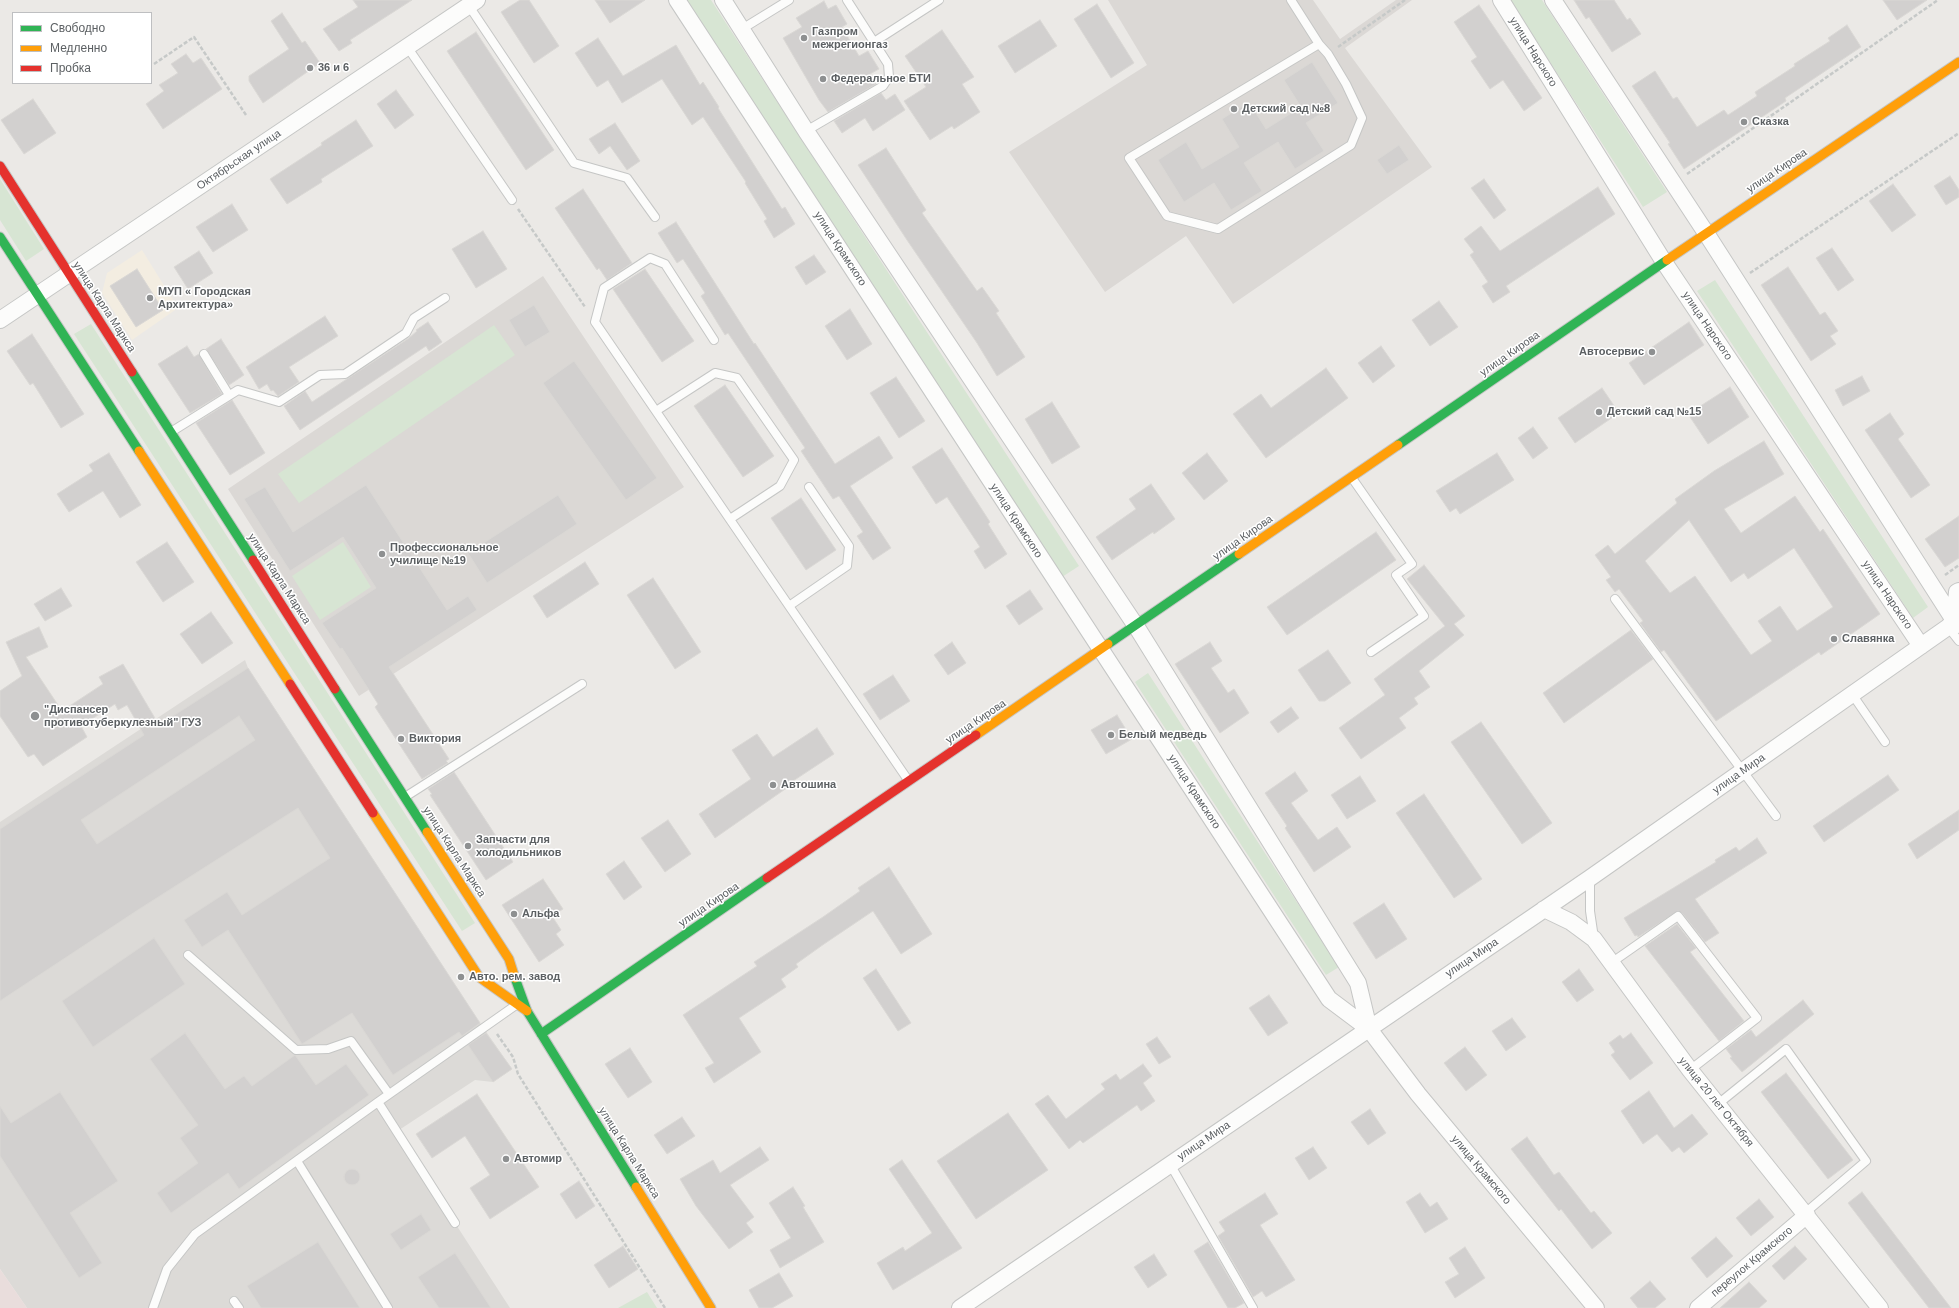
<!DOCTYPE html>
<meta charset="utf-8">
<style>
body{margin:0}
#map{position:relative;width:1959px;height:1308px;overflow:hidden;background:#ebe9e6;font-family:Helvetica,sans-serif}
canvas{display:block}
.legend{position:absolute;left:12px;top:12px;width:140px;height:72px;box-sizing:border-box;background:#fff;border:1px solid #bebfc1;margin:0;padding:5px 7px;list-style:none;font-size:12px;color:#5c6063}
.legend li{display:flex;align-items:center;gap:8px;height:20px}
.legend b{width:20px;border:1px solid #bebfc1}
</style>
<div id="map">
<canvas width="1959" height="1308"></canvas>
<ul class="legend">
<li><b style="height:5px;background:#30b455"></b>Свободно</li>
<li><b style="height:5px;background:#ff9f0a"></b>Медленно</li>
<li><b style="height:5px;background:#e5322d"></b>Пробка</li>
</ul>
</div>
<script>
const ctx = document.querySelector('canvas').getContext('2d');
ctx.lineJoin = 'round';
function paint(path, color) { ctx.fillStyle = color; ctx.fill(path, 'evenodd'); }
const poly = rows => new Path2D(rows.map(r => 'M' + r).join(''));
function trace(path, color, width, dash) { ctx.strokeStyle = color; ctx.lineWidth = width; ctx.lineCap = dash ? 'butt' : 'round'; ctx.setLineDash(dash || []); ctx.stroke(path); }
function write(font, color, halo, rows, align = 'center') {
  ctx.font = font + ' Helvetica,sans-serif'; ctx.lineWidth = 3; ctx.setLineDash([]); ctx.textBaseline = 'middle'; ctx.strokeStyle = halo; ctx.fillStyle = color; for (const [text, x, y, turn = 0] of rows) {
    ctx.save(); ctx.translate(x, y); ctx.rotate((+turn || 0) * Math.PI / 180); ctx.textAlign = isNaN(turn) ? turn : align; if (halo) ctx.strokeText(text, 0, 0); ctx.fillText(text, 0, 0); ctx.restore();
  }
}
const commercial = poly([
 [142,250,178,308,132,340,102,293,107,273]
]);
const industrial = poly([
 [245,660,248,668,478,1020,512,1069,493,1082,475,1080,396,1132,510,1308,27,1308,0,1269,0,822]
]);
const education = poly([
 [1108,0,1313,0,1340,39,1396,0,1412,0,1345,48,1432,167,1233,304,1186,236,1105,292,1009,152,1147,65],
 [543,276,684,487,359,696,228,489]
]);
const medical = poly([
 [0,1269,27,1308,0,1308]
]);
const green = poly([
 [687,0,711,0,1079,566,1062,577],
 [1510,0,1542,0,1667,192,1643,207],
 [0,179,44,249,26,261,0,220],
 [1715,280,1928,607,1913,618,1697,291],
 [91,324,475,923,462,931,74,334],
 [494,325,515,355,299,503,278,474],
 [343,542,371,587,320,620,292,576],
 [1148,673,1339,967,1326,975,1135,682],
 [647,1292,657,1308,618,1308]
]);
const building = poly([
 [353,0,412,0,350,40,352,43,339,51,323,29,358,7,353,0],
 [520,0,529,0,559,46,534,63,501,12,520,0],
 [595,0,645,0,610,23,595,0],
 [1574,0,1614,0,1627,20,1630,18,1641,34,1612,52,1589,17,1586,19,1574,0],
 [1883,0,1927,0,1897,20,1883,0],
 [824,1,828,9,836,5,847,24,842,27,859,56,868,51,879,69,870,74,876,84,828,112,819,100,783,38,802,27,796,18,824,1],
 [1097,4,1134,63,1111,78,1074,19,1097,4],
 [1479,5,1542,98,1524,111,1503,80,1490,89,1471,61,1477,57,1454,22,1479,5],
 [282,13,302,43,305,41,320,63,263,103,249,81,249,76,289,49,271,21,282,13],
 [1040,20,1057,46,1015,73,998,46,1040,20],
 [1847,25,1861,47,1785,98,1786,101,1684,169,1668,144,1670,143,1632,86,1655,71,1673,99,1677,97,1697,127,1724,110,1728,115,1757,96,1755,92,1795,66,1794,64,1830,41,1828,38,1847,25],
 [942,30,974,77,962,84,980,112,954,129,952,126,930,140,904,101,926,87,905,56,942,30],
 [476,32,554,150,526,170,447,51,476,32],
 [598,38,623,76,676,45,700,85,703,82,719,107,718,108,782,209,785,207,795,224,774,238,764,221,767,219,745,183,746,182,703,117,692,125,662,79,622,103,608,80,597,87,575,53,598,38],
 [186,54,193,63,201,58,222,89,163,129,146,104,164,91,159,85,178,73,171,64,186,54],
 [1312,62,1338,103,1306,123,1324,151,1295,169,1278,142,1244,163,1262,191,1231,210,1214,183,1184,202,1158,160,1186,142,1202,169,1239,147,1222,119,1249,102,1266,129,1301,107,1284,80,1312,62],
 [396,90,414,115,395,129,377,104,396,90],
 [881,93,886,100,895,94,905,110,873,131,865,118,842,133,834,121,881,93],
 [33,99,56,133,24,154,1,120,33,99],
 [356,120,373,146,321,179,322,182,287,204,270,179,322,145,321,143,356,120],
 [615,123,640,161,627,170,610,146,599,154,589,139,615,123],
 [1399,145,1409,160,1387,174,1377,160,1399,145],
 [886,148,926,210,922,213,977,291,982,287,999,311,996,313,1025,357,997,376,977,343,907,240,858,165,886,148],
 [1950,176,1959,190,1959,197,1946,205,1934,186,1950,176],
 [1484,179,1506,210,1494,219,1471,188,1484,179],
 [1893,184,1916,215,1892,232,1869,201,1893,184],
 [1598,187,1615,214,1506,286,1510,292,1493,303,1482,286,1488,282,1470,255,1474,252,1464,239,1481,226,1500,251,1598,187],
 [583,189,632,263,607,280,599,268,597,270,555,208,583,189],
 [232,204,248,230,213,252,196,227,232,204],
 [676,222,754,344,755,343,835,464,879,436,893,458,850,486,891,548,873,560,857,536,863,532,839,496,833,499,801,451,805,448,728,333,725,335,701,296,705,293,683,259,677,263,658,233,676,222],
 [483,231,507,269,476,288,452,249,483,231],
 [1832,248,1854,280,1838,291,1816,258,1832,248],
 [199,251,213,273,188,289,174,267,199,251],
 [814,255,826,272,806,285,795,267,814,255],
 [1788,267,1820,315,1825,312,1838,331,1830,336,1836,344,1811,361,1761,285,1788,267],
 [137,269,163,310,136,327,110,286,137,269],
 [645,269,694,341,662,362,613,289,645,269],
 [1439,301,1458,327,1430,346,1412,320,1439,301],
 [534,305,550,332,525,347,509,320,534,305],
 [850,309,872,344,847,360,825,326,850,309],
 [325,316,338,336,289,367,299,382,278,396,273,390,271,391,267,384,259,389,246,367,325,316],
 [428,322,442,342,429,351,426,346,300,430,284,406,305,391,312,402,409,338,417,331,416,330,428,322],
 [1689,322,1704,345,1644,385,1629,363,1689,322],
 [32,334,84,414,61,428,33,383,30,385,7,351,32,334],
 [221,339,244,375,229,385,206,349,221,339],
 [187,346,194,357,199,354,222,394,190,413,158,364,187,346],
 [1381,346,1395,366,1373,383,1358,363,1381,346],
 [574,361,657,478,626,500,543,383,574,361],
 [1326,368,1348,398,1266,458,1233,414,1261,394,1271,408,1326,368],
 [1862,376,1870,391,1843,406,1835,390,1862,376],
 [896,377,925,421,899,438,870,393,896,377],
 [725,385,774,456,743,477,694,406,725,385],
 [1730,387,1749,417,1708,444,1688,414,1730,387],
 [1602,388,1619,413,1575,443,1558,418,1602,388],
 [232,400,265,453,230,475,196,423,232,400],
 [1052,402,1080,447,1052,464,1025,419,1052,402],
 [1890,413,1904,434,1898,439,1930,485,1911,498,1865,430,1890,413],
 [1533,427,1548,448,1533,459,1518,438,1533,427],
 [1764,441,1784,474,1724,509,1741,533,1795,496,1820,532,1823,529,1880,614,1821,655,1819,652,1716,721,1664,650,1661,652,1640,623,1643,621,1619,589,1615,592,1606,580,1611,577,1595,555,1608,545,1615,554,1677,503,1675,499,1714,471,1764,441],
 [1689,520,1731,582,1744,573,1748,579,1794,548,1833,607,1797,631,1780,606,1758,621,1772,641,1751,655,1695,576,1670,593,1645,561,1689,520],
 [942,448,990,522,988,524,1007,554,985,569,974,551,980,547,947,497,936,504,912,467,942,448],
 [109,453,141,505,120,518,103,491,69,512,57,494,93,471,89,465,109,453],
 [1207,453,1228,481,1204,500,1182,473,1207,453],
 [1497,453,1514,480,1460,514,1456,508,1450,512,1436,491,1497,453],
 [1151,484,1175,519,1154,534,1153,532,1112,560,1096,537,1136,509,1129,499,1151,484],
 [366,485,447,610,468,596,477,610,389,667,449,759,446,761,448,763,422,779,375,707,378,704,342,648,340,649,322,623,376,588,343,537,290,571,244,499,265,487,293,532,366,485],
 [558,495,577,524,487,583,468,553,558,495],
 [801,498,836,550,806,570,771,518,801,498],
 [1959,516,1959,558,1945,567,1925,539,1959,516],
 [1376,532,1396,560,1287,635,1267,607,1376,532],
 [167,542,194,582,163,602,136,562,167,542],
 [585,562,599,584,547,618,533,596,585,562],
 [1424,565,1465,616,1454,624,1464,635,1419,671,1430,687,1414,698,1418,704,1399,718,1406,728,1361,759,1339,728,1385,695,1374,679,1445,626,1407,579,1424,565],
 [653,578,701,652,675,669,627,595,653,578],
 [61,588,72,606,45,621,34,604,61,588],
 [1030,590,1043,609,1019,625,1006,606,1030,590],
 [211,612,233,643,202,664,180,634,211,612],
 [39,627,48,647,26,657,62,711,103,684,99,677,123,664,159,725,248,668,480,1023,462,1036,459,1032,393,1075,352,1013,302,1044,228,930,202,947,184,920,227,892,242,915,330,858,298,808,141,908,0,1001,0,829,144,735,127,705,118,710,115,704,81,726,87,737,43,766,34,754,28,757,0,716,0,691,22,676,6,642,39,627],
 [239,716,255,740,97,844,81,820,239,716],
 [1631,630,1653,659,1564,723,1543,693,1631,630],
 [952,642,966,663,948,675,934,655,952,642],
 [1210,642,1222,661,1211,668,1228,693,1234,689,1249,713,1220,733,1175,664,1210,642],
 [1328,650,1351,683,1325,701,1319,701,1298,670,1328,650],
 [893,675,910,701,880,720,863,694,893,675],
 [1291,707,1299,718,1278,733,1270,722,1291,707],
 [1117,715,1132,739,1106,754,1091,730,1117,715],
 [1481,722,1552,823,1522,844,1451,742,1481,722],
 [817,728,834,754,790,783,791,785,715,838,699,814,751,779,732,750,757,734,773,757,817,728],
 [454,772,513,862,486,880,430,795,432,794,428,789,454,772],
 [1295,772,1308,791,1291,803,1318,840,1337,827,1351,847,1314,872,1285,828,1287,826,1265,793,1295,772],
 [1888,775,1899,790,1824,842,1813,826,1888,775],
 [1360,776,1376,801,1347,819,1331,795,1360,776],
 [1424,794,1482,879,1454,898,1396,813,1424,794],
 [1959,810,1959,830,1917,859,1908,844,1959,810],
 [668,820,691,854,665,872,641,838,668,820],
 [1757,838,1767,853,1695,899,1719,933,1705,942,1682,913,1678,911,1638,937,1637,935,1635,936,1624,918,1716,862,1715,860,1736,847,1739,851,1757,838],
 [624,861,642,887,624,900,606,874,624,861],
 [889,867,932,934,901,954,873,911,824,944,796,964,798,967,781,979,786,987,739,1018,761,1052,714,1083,705,1068,714,1063,683,1015,757,966,754,962,823,917,860,891,858,888,889,867],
 [543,879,563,909,552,916,561,930,556,934,564,945,539,962,502,905,543,879],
 [1384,903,1407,939,1376,959,1353,923,1384,903],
 [1677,924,1696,948,1690,952,1744,1021,1719,1041,1645,946,1677,924],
 [154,938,185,984,93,1047,62,1001,154,938],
 [876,969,911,1023,898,1031,863,978,876,969],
 [1579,969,1594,990,1577,1002,1562,982,1579,969],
 [1269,995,1288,1023,1268,1036,1249,1008,1269,995],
 [1803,1000,1814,1014,1742,1072,1730,1058,1732,1057,1726,1049,1751,1030,1756,1037,1803,1000],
 [1512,1018,1526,1037,1506,1051,1492,1031,1512,1018],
 [185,1033,225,1089,244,1076,252,1086,295,1055,316,1085,346,1064,369,1095,239,1189,228,1173,171,1213,157,1193,198,1163,180,1138,198,1125,150,1059,185,1033],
 [486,1033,512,1069,493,1082,468,1045,486,1033],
 [1631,1033,1653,1063,1630,1080,1611,1055,1615,1052,1609,1043,1620,1035,1623,1039,1631,1033],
 [1157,1037,1171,1057,1159,1064,1146,1044,1157,1037],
 [1465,1047,1487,1075,1466,1091,1444,1063,1465,1047],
 [630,1048,652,1082,628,1098,605,1064,630,1048],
 [1143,1064,1152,1076,1143,1083,1155,1101,1141,1111,1137,1105,1083,1143,1080,1140,1069,1149,1035,1104,1048,1095,1066,1119,1105,1089,1101,1084,1116,1074,1120,1080,1143,1064],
 [1786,1073,1853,1160,1828,1179,1761,1092,1786,1073],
 [1649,1091,1674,1128,1692,1114,1708,1134,1684,1153,1679,1147,1672,1152,1657,1134,1643,1144,1621,1111,1649,1091],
 [60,1092,118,1181,70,1213,102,1263,79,1278,0,1156,0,1106,11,1123,60,1092],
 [477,1094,539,1187,490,1219,470,1188,490,1175,465,1136,432,1158,416,1134,477,1094],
 [1370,1109,1386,1133,1368,1145,1351,1122,1370,1109],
 [1008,1113,1048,1170,976,1219,937,1161,1008,1113],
 [682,1117,695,1136,667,1154,654,1135,682,1117],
 [1527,1137,1554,1175,1559,1172,1591,1213,1594,1211,1612,1233,1592,1249,1561,1209,1559,1211,1511,1149,1527,1137],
 [760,1147,769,1160,730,1185,754,1217,746,1223,753,1232,729,1249,696,1206,680,1179,713,1160,720,1173,760,1147],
 [1313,1147,1327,1168,1309,1180,1295,1158,1313,1147],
 [902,1160,962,1248,893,1290,877,1263,903,1247,905,1251,932,1233,889,1169,902,1160],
 '344 1177a8 8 0 1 1 16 0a8 8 0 1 1-16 0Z',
 [579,1181,595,1206,576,1219,560,1194,579,1181],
 [793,1187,805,1206,803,1207,824,1242,780,1268,770,1250,791,1238,769,1203,793,1187],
 [1862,1192,1898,1239,1951,1308,1929,1308,1884,1250,1848,1203,1862,1192],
 [1265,1193,1278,1214,1260,1225,1295,1280,1266,1297,1262,1291,1253,1297,1218,1236,1225,1231,1219,1222,1265,1193],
 [1420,1193,1430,1207,1437,1202,1448,1219,1425,1233,1406,1202,1420,1193],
 [1759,1199,1774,1217,1751,1236,1736,1218,1759,1199],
 [421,1214,431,1230,401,1250,390,1234,421,1214],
 [1716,1237,1733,1256,1707,1278,1691,1258,1716,1237],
 [318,1242,360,1308,261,1308,247,1286,318,1242],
 [1208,1242,1244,1303,1235,1308,1228,1308,1194,1251,1208,1242],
 [623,1246,638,1269,609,1288,594,1265,623,1246],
 [1795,1246,1807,1259,1784,1280,1772,1266,1795,1246],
 [1465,1247,1485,1278,1455,1298,1445,1282,1459,1274,1449,1258,1465,1247],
 [455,1253,491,1308,439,1308,426,1289,418,1277,455,1253],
 [1154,1254,1167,1275,1148,1288,1134,1267,1154,1254],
 [779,1273,793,1296,772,1308,759,1308,749,1290,779,1273],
 [1650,1281,1666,1299,1655,1308,1638,1308,1630,1298,1650,1281],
 [1749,1282,1767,1301,1759,1308,1720,1308,1749,1282]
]);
const path = poly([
 [1338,47,1405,0],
 [154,64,194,37,246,115],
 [1687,174,1938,0],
 [518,209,585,307],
 [1750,273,1959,133],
 [1945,575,1959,565],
 [497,1034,513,1057,518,1074,665,1308]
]);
const lane = poly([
 [1291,0,1319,44,1328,54,1346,84,1362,118,1351,145,1218,229,1167,216,1129,158,1319,44],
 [469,6,574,163,627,178,655,217],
 [742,29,789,0],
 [874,42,939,0],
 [408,48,512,200],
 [806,131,883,86,889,77,888,64,847,0],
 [714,340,665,264,650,258,604,288,595,322,908,780],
 [204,354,229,395],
 [656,411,715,373,737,378,794,460,780,486,730,519],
 [171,432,238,390,279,402,320,375,345,374,406,333,414,318,445,298],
 [1352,478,1412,564,1396,575,1424,616,1371,652],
 [1615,599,1776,816],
 [789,606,847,566,849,546,809,487],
 [1948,627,1959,641],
 [1852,694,1885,742],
 [405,797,582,684],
 [1590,878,1590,911,1594,938],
 [188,955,296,1050,328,1049,351,1041,389,1094],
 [1611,963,1678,916,1757,1018,1690,1070],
 [378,1102,455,1223],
 [1718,1104,1786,1049,1866,1161,1805,1213],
 [297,1161,388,1308],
 [1170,1164,1253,1308],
 [234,1301,239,1308],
 [153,1308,167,1269,195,1234,378,1102,516,1005]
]);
const street = poly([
 [677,0,1329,999,1369,1029,1418,1094,1596,1308],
 [723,0,806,131,1136,626,1358,983,1369,1029],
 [1501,0,1664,262,1921,646],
 [1553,0,1706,233,1957,625],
 [0,320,477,0],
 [1544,909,1571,922,1594,939,1690,1070,1880,1308],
 [960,1308,1590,878,1948,627,1954,622,1957,592,1959,591],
 [1698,1308,1807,1215]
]);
const fast = poly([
 [0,237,139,451],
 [132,372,253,560],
 [1398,445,1667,260],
 [1108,644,1239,554],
 [335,689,427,832],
 [515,978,527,1011,636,1187],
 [541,1034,767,878]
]);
const slow = poly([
 [1667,260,1959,62],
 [139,451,290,684],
 [1239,554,1398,445],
 [976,735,1108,644],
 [373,813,479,977,527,1011],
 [427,832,509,959,515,978],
 [636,1187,711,1308]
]);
const jam = poly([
 [0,166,132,372],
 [253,560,335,689],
 [290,684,373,813],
 [767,878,976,735]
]);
const markers = [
 [804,38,4,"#8e9091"],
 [310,68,4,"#8e9091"],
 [823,79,4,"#8e9091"],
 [1234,109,4,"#8e9091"],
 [1744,122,4,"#8e9091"],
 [150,298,4,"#8e9091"],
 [1652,352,4,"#8e9091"],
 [1599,412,4,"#8e9091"],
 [382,554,4,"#8e9091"],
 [1834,639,4,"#8e9091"],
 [35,716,5,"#8e9091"],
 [1111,735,4,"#8e9091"],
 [401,739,4,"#8e9091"],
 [773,785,4,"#8e9091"],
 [468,846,4,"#8e9091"],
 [514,914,4,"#8e9091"],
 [461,977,4,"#8e9091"],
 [506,1159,4,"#8e9091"]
];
const poiNames = [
 ["Газпром",812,32],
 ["межрегионгаз",812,45],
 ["36 и 6",318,68],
 ["Федеральное БТИ",831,79],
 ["Детский сад №8",1242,109],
 ["Сказка",1752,122],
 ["МУП « Городская",158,292],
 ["Архитектура»",158,305],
 ["Автосервис",1644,352,"right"],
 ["Детский сад №15",1607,412],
 ["Профессиональное",390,548],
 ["училище №19",390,561],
 ["Славянка",1842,639],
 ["\"Диспансер",44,710],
 ["противотуберкулезный\" ГУЗ",44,723],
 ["Белый медведь",1119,735],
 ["Виктория",409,739],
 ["Автошина",781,785],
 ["Запчасти для",476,840],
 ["холодильников",476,853],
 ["Альфа",522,914],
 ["Авто. рем. завод",469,977],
 ["Автомир",514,1159]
];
const streetNames = [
 ["улица Нарского",1533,52,58],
 ["Октябрьская улица",239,160,-34],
 ["улица Кирова",1777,171,-34],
 ["улица Крамского",840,249,57],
 ["улица Карла Маркса",104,307,57],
 ["улица Нарского",1707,326,56],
 ["улица Кирова",1510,354,-35],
 ["улица Крамского",1016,521,57],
 ["улица Кирова",1243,538,-35],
 ["улица Карла Маркса",279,579,57],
 ["улица Нарского",1887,595,56],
 ["улица Кирова",976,722,-34],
 ["улица Мира",1739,774,-35],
 ["улица Крамского",1194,792,57],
 ["улица Карла Маркса",454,852,57],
 ["улица Кирова",709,905,-34],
 ["улица Мира",1472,958,-34],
 ["улица 20 лет Октября",1716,1102,51],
 ["улица Мира",1204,1141,-34],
 ["улица Карла Маркса",629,1153,58],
 ["улица Крамского",1481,1170,50],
 ["переулок Крамского",1752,1262,-40]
];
paint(commercial, '#f3ede1');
paint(industrial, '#dcdad7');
paint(education, '#dbd8d5');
paint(medical, '#e9dddc');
paint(green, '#d7e5d3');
paint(building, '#d2d0cf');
trace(building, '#dad8d5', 1);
trace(lane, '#c5c6c5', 10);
trace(street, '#c5c6c5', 18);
trace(fast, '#c5c6c5', 11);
trace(slow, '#c5c6c5', 11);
trace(jam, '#c5c6c5', 11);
trace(path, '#c6c9c8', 2.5, [4, 2]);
trace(lane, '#fcfcfb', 8);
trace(street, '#fcfcfb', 16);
trace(fast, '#30b455', 9);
trace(slow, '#ff9f0a', 9);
trace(jam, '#e5322d', 9);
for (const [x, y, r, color] of markers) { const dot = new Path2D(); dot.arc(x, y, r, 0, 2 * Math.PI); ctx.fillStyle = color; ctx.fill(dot); trace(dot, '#fff', 1.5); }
write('bold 11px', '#5c6063', '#fff', poiNames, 'left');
write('11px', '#5c6063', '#fff', streetNames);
</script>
